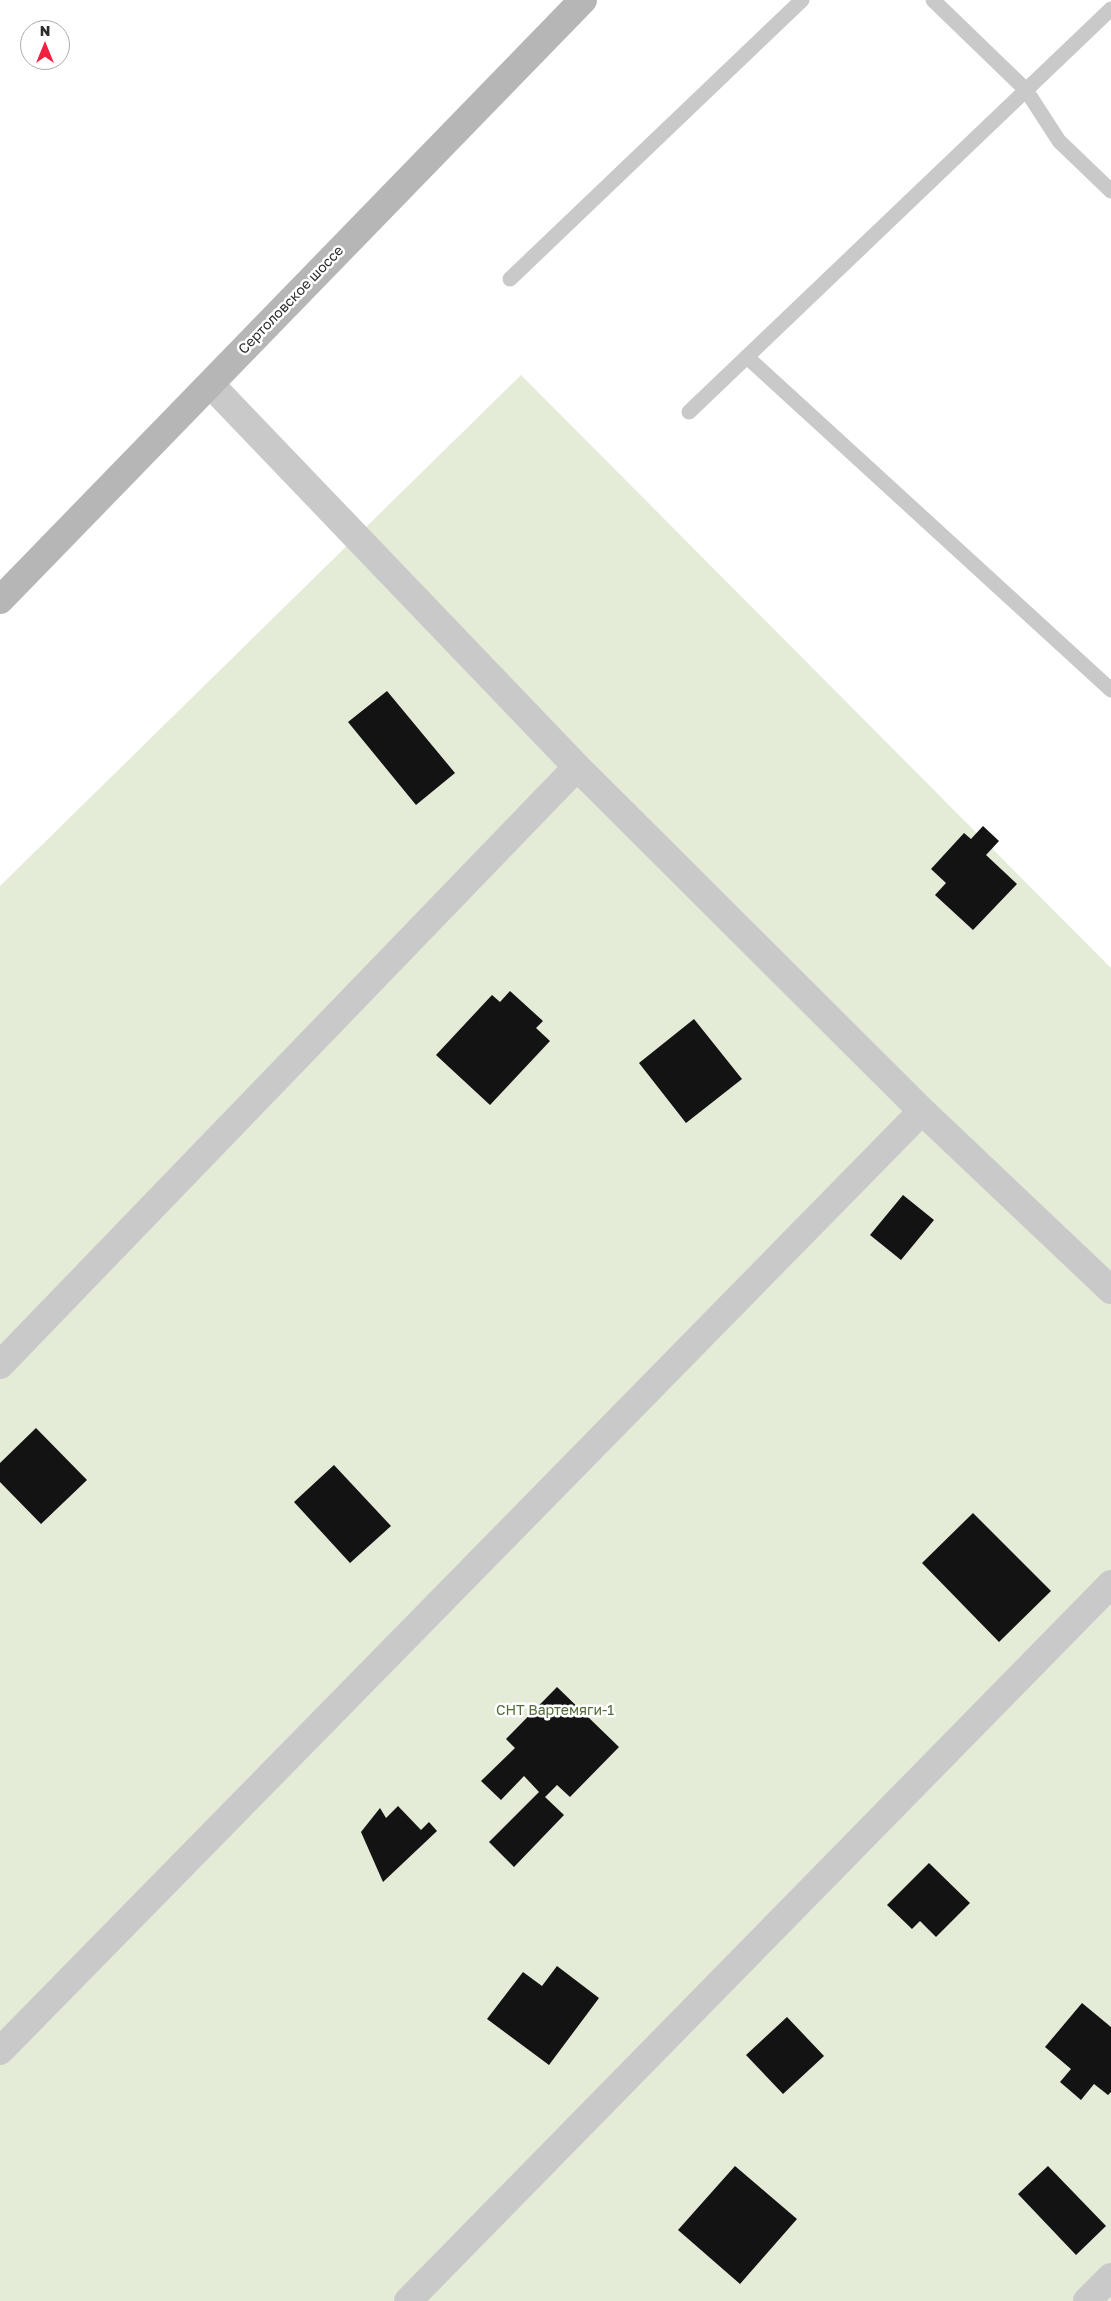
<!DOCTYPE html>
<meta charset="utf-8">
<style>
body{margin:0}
#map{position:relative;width:1111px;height:2301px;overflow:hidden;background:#fff;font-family:"Golos Text",sans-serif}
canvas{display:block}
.north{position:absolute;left:20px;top:20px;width:50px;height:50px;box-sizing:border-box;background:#fff;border:1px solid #ababab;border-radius:50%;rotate:0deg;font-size:14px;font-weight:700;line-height:20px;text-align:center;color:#2c2c2c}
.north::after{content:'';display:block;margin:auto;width:18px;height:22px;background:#f31f3f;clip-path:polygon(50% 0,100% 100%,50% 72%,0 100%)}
</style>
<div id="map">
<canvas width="1111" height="2301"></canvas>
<div class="north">N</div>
</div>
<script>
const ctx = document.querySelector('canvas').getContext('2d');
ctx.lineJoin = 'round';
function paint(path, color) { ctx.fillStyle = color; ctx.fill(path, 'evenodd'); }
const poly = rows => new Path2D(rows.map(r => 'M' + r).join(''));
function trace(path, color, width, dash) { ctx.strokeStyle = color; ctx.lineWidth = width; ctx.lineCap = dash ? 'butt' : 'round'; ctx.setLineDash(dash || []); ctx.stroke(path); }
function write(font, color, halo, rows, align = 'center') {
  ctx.font = font + ' "Golos Text",sans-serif'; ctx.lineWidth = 5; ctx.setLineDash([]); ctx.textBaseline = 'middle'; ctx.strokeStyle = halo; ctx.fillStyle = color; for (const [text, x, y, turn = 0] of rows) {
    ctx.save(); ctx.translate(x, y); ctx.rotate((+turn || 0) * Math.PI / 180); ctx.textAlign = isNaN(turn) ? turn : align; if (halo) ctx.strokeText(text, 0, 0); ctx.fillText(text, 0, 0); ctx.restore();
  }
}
const green = poly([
 [521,375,1111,968,1111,2301,0,2301,0,886]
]);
const building = poly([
 [387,691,455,773,416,805,348,722],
 [983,826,999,841,986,855,1017,884,973,930,935,895,946,883,931,869,964,833,971,839],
 [510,991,543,1021,536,1028,550,1041,490,1105,436,1055,492,995,500,1002],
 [694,1019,742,1079,686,1123,639,1063],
 [903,1195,934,1220,901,1260,870,1235],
 [36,1428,87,1480,41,1524,0,1482,0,1463],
 [334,1465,391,1526,350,1563,294,1502],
 [973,1513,1051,1591,999,1642,922,1563],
 [557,1687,619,1747,570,1797,557,1785,545,1797,564,1815,514,1867,489,1842,539,1792,524,1776,501,1800,481,1781,515,1748,506,1739],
 [398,1806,421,1830,429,1822,437,1831,383,1882,361,1832,380,1808,386,1818],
 [929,1863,970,1903,936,1937,920,1921,912,1929,887,1905],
 [557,1966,599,1998,549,2065,487,2019,523,1972,542,1986],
 [1082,2003,1111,2027,1111,2092,1108,2095,1094,2084,1081,2100,1060,2082,1071,2069,1045,2047],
 [787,2017,824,2056,783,2094,746,2055],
 [735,2166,797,2219,740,2284,678,2230],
 [1048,2166,1106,2226,1076,2255,1018,2194]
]);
const lane = poly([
 [933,0,1026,90,1059,141,1111,191],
 [510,279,802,0],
 [747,357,1111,690],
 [689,412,1111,9]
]);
const street = poly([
 [211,385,577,767,922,1111,1111,1290],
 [0,1365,577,767],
 [0,2051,922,1111],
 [408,2301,1111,1584],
 [1087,2301,1111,2277]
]);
const secondary = poly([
 [0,600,583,0]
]);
const streetNames = [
 ["Сертоловское шоссе",291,300,-46]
];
const parkNames = [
 ["СНТ Вартемяги-1",555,1711]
];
paint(green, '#e4ecd8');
paint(building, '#131313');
trace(lane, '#c9c9c9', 15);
trace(street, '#c9c9c9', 28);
trace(secondary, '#b6b6b6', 28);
write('14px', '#2c2c2c', '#fff', streetNames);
write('14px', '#536b37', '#fff', parkNames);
</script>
